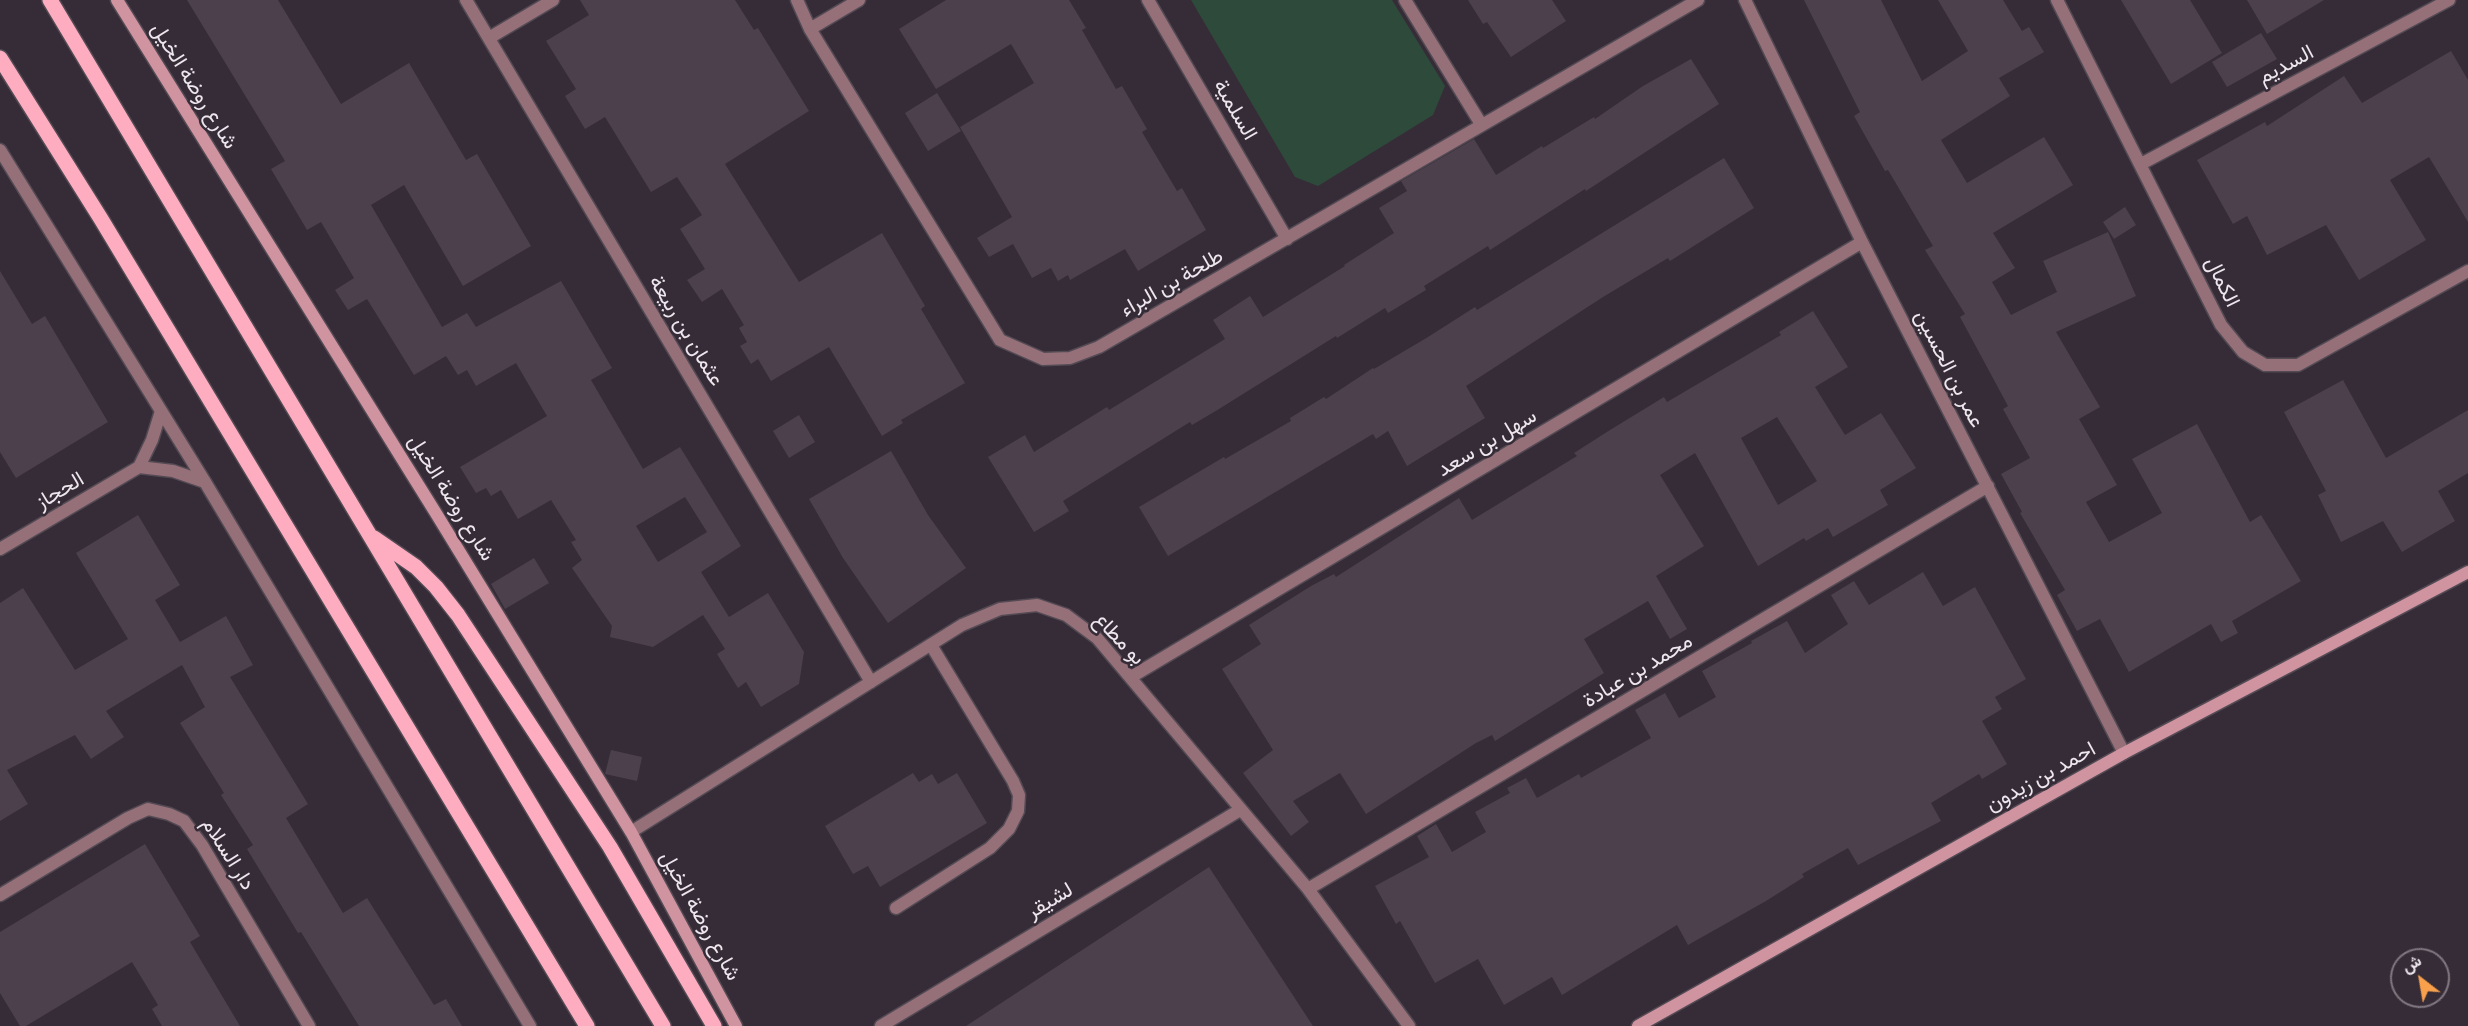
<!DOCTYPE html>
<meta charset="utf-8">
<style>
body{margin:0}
#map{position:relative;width:2468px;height:1026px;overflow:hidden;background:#362c37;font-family:"Zilla Slab",Vazirmatn,serif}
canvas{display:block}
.north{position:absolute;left:2390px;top:948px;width:60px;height:60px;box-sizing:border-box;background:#362c37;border:2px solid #807781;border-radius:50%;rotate:329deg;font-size:16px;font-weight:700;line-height:24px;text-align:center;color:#eee7ef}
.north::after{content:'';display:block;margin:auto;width:21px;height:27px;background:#f8a04b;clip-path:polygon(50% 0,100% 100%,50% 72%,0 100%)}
</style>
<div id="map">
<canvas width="2468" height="1026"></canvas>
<div class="north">ش</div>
</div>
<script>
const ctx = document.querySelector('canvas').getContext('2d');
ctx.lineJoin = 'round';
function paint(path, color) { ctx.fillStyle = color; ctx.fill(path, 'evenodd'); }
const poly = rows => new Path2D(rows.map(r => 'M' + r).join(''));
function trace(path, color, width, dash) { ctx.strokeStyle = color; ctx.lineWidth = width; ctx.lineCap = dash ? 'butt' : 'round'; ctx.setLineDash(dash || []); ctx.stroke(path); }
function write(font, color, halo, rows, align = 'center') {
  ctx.font = font + ' "Zilla Slab",Vazirmatn,serif'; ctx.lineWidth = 5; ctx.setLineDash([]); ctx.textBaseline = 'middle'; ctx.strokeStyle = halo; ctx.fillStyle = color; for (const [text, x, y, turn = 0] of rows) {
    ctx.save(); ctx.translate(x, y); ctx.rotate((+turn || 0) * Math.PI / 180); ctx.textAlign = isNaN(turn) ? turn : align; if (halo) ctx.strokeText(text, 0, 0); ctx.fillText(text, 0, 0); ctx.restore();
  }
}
const green = poly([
 [1191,0,1392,0,1445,86,1433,115,1318,186,1295,177]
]);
const building = poly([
 [187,0,278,0,341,104,409,63,466,160,477,154,531,246,463,286,404,185,371,205,442,327,467,313,476,327,561,281,612,368,591,380,643,469,680,447,741,546,701,572,729,617,768,593,804,652,799,684,761,707,746,682,738,688,717,654,725,649,703,615,653,647,610,637,612,626,572,568,582,560,571,542,576,540,551,500,518,519,501,490,491,496,486,488,476,493,460,467,547,416,516,363,476,386,467,370,458,375,446,356,414,375,367,299,348,310,335,290,354,278,321,222,307,230,271,169,285,161],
 [685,497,707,532,658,562,636,526],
 [580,0,735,0,754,30,758,28,809,111,725,164,799,282,882,233,925,306,921,309,965,383,901,420,903,423,882,436,829,347,771,381,758,359,751,364,740,346,747,342,739,328,744,325,722,289,702,302,687,280,705,269,680,229,702,215,677,177,651,192,605,117,585,129,565,96,576,89,546,41,589,15],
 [946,0,1069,0,1086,28,1082,30,1116,89,1122,86,1147,129,1142,132,1177,191,1182,188,1206,230,1138,271,1125,249,1070,280,1068,275,1058,281,1051,268,1032,278,1013,244,989,257,977,238,1012,217,960,127,1034,83,1011,44,936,89,899,29],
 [1468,0,1552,0,1566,21,1511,57,1487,22,1483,24],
 [1804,0,1881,0,1922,81,1968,51,1938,0,2003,0,2022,31,2029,27,2044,52,1999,78,2010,96,1941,140,1967,183,2044,137,2073,185,1993,233,2015,268,1992,282,2011,315,2057,292,2043,261,2108,232,2136,296,2056,332,2100,407,2079,419,2117,485,2086,502,2109,542,2162,513,2132,459,2197,424,2250,522,2261,515,2301,581,2232,621,2238,633,2221,642,2211,624,2129,672,2100,619,2077,631,2057,595,2065,590,2020,513,2022,512,2001,474,2030,458,2003,409,2008,406,1960,317,1965,314,1925,250,1933,246,1888,170,1885,171,1854,116,1860,112],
 [2121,0,2190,0,2222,53,2171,84],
 [2247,0,2324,0,2267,34],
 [2261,33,2277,59,2227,87,2212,62],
 [2451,51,2468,80,2468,222,2429,157,2390,180,2426,240,2359,280,2326,225,2267,255,2247,216,2233,224,2197,160,2265,122,2267,126,2344,76,2362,103],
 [1691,59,1719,104,1586,191,1585,189,1490,250,1488,246,1424,286,1426,290,1388,313,1385,308,1337,338,1336,336,1219,409,1192,425,1190,422,1063,501,1069,511,1034,532,988,457,1025,435,1034,452,1107,407,1109,410,1225,339,1213,320,1250,296,1263,317,1345,266,1344,265,1394,233,1379,208,1407,191,1401,181,1474,139,1496,175,1542,146,1543,148,1594,117,1595,119,1643,86],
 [937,93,961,131,928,151,905,113],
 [1724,158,1754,208,1670,261,1668,258,1603,297,1466,386,1485,418,1407,466,1388,431,1376,439,1373,434,1168,556,1139,507,1224,457,1225,459,1291,421,1290,418,1324,397,1326,399,1373,368,1374,369,1428,337,1475,307,1477,310],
 [2125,207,2136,225,2114,239,2103,222],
 [0,271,32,324,45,316,108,422,16,478,0,452],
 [1813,311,1848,367,1815,387,1845,435,1881,413,1916,468,1880,490,1888,505,1833,537,1828,528,1806,541,1804,538,1758,566,1695,453,1660,475,1704,546,1656,576,1687,629,1670,639,1648,601,1584,639,1604,673,1495,741,1492,735,1476,743,1366,814,1340,773,1293,801,1309,822,1291,836,1243,773,1273,750,1222,669,1261,644,1249,625,1311,586,1334,574,1336,577,1459,498,1472,520,1577,456,1574,453,1610,430,1664,397,1667,402,1781,335,1779,332],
 [1777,417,1817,481,1778,505,1741,438],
 [2343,380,2386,458,2468,410,2468,473,2438,491,2455,521,2402,552,2383,521,2341,542,2318,495,2326,491,2284,412],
 [799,415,815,442,789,458,773,431],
 [891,451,928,515,966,568,888,623,843,558,809,499],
 [138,515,180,585,155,600,180,642,226,616,253,665,230,677,308,804,286,818,343,913,367,898,434,1005,446,999,462,1026,359,1026,301,932,298,933,247,849,253,845,221,795,224,793,180,723,205,707,182,665,106,711,124,737,91,759,75,735,7,770,28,804,0,821,0,603,23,588,75,670,128,639,76,553],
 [534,558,549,583,505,609,491,584],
 [1923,572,1943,606,1975,587,2026,679,1995,697,2002,709,1982,721,2007,764,1982,779,1979,774,1931,803,1941,821,1858,865,1848,848,1802,874,1804,877,1766,901,1688,945,1677,925,1562,995,1552,977,1504,1005,1478,959,1435,983,1400,921,1396,924,1375,886,1429,857,1417,836,1436,824,1452,852,1486,832,1475,812,1510,793,1507,788,1526,778,1537,798,1579,774,1581,778,1651,738,1635,710,1665,693,1679,718,1716,697,1702,671,1752,643,1751,641,1787,621,1805,653,1848,624,1831,595,1854,581,1869,605],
 [611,750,642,757,637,781,605,774],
 [913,773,919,782,932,774,938,784,957,773,987,823,880,887,868,866,853,874,825,826],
 [145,844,200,936,190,942,240,1026,162,1026,152,1009,158,1005,132,962,26,1026,20,1026,0,993,0,932],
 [1209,867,1313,1026,966,1026]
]);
const lane = poly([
 [896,908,990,848,1009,829,1018,811,1019,795,1013,781,931,645]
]);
const street = poly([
 [466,0,871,682],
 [797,0,810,29,1000,340,1043,359,1070,358,1099,347,1698,0],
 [1148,0,1287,239],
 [1405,0,1481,124],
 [1745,0,1862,242,2124,753],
 [2057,0,2221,325,2243,352,2265,365,2298,365,2468,271],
 [810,29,859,0],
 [489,38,553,0],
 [0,150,205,482,530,1026],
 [2141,164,2449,0],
 [139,467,173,471,205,482],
 [0,549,139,467,152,440,161,411],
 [1131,677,1862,242],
 [631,832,962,625,1000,609,1037,605,1066,615,1097,638,1308,889,1409,1026],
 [1308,889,1988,486],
 [0,895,128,818,148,809,169,814,184,821,202,845,309,1026],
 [881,1026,1240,810]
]);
const secondary = poly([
 [117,0,437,515,631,832,736,1026],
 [1638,1026,2124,753,2468,572]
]);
const primary = poly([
 [50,0,663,1026],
 [0,58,101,219,587,1026],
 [374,538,416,567,436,587,458,615,610,847,714,1026]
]);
const streetNames = [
 ["السديم",2286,65,-28],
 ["شارع روضة الخيل",194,86,58],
 ["السلمية",1235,110,60],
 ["الكمال",2222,282,64],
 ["طلحة بن البراء",1172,283,-30],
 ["عثمان بن ربيعة",686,331,59],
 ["عمر بن الحسين",1949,369,63],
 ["سهل بن سعد",1487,443,-31],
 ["الحجاز",60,491,-31],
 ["شارع روضة الخيل",451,498,58],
 ["بو مطاع",1119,639,46],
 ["محمد بن عبادة",1638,671,-31],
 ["احمد بن زيدون",2041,777,-29],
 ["دار السلام",228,854,58],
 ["لشيقر",1050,901,-31],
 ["شارع روضة الخيل",700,916,61]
];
paint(green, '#2e4a3b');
paint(building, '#4b404c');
trace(lane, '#534a54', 15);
trace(street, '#534a54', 15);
trace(secondary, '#534a54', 15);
trace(primary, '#534a54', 18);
trace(lane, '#967078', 12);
trace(street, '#967078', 12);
trace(secondary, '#d093a0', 12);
trace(primary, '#fdadbf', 15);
write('21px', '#eee7ef', '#362c37', streetNames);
</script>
